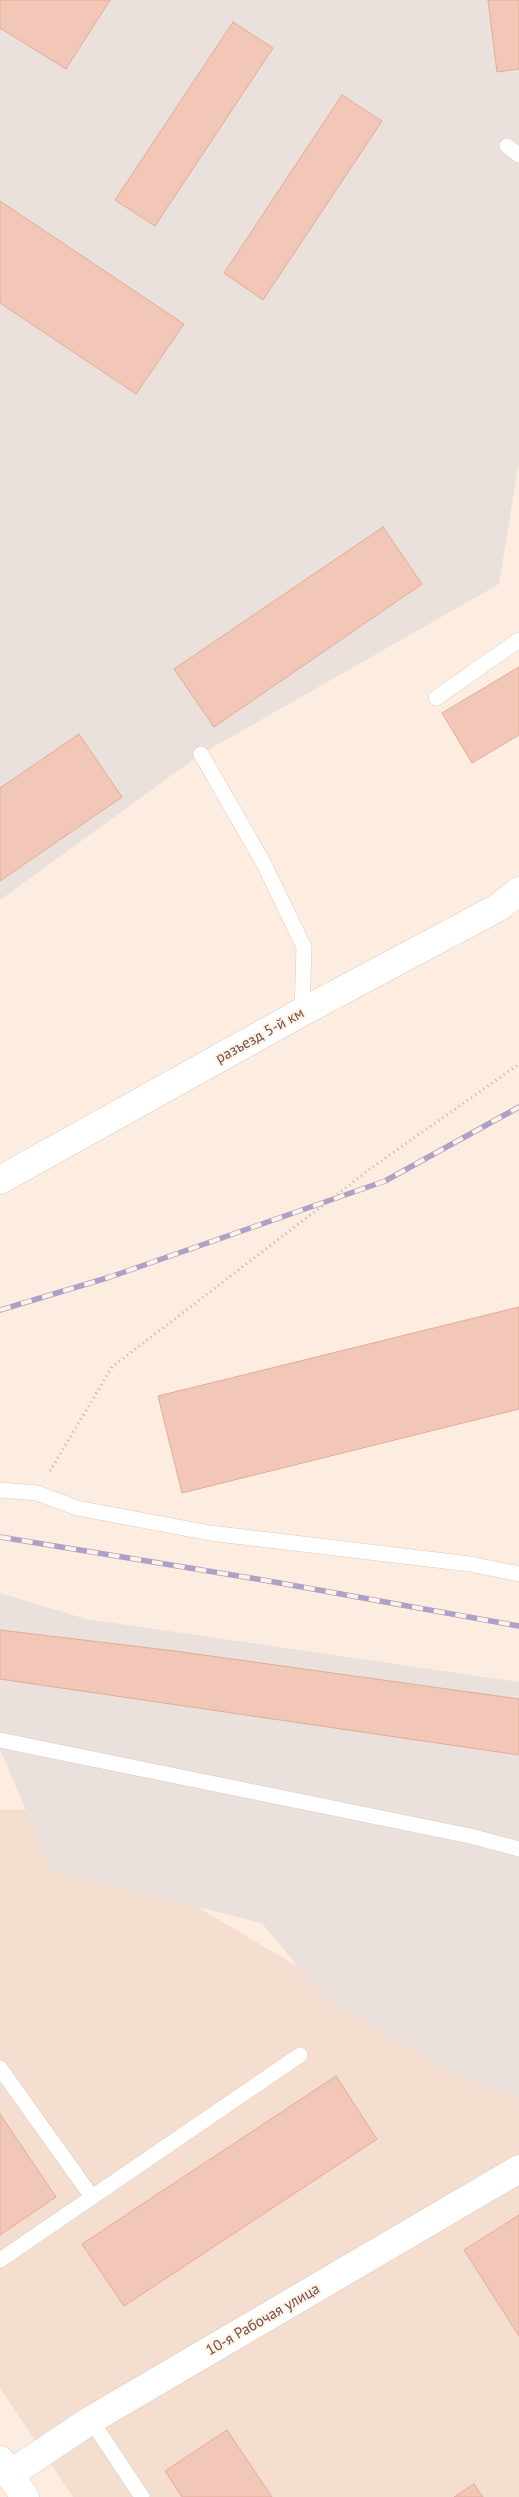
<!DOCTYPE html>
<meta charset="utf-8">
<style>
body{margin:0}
canvas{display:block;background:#fcede0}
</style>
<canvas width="519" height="2497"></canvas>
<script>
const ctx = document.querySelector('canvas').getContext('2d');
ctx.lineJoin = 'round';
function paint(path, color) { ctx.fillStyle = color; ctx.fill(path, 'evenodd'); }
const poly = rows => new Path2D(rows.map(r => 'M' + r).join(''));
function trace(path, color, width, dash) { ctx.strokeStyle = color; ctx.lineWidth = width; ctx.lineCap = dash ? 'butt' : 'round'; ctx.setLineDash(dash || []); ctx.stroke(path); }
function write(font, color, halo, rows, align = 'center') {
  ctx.font = font + ' "PT Sans",sans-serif'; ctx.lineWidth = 4; ctx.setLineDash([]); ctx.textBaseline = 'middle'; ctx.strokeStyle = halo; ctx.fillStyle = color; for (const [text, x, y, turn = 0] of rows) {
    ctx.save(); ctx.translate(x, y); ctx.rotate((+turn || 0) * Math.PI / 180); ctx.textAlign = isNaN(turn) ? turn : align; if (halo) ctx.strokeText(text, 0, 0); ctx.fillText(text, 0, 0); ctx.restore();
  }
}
const residential = poly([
 [0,1810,34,1810,519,2098,519,2497,73,2497,0,2388]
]);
const industrial = poly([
 [0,0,519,0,519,461,499,584,201,754,0,900],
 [0,1593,86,1619,519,1682,519,2099,459,2077,321,1995,262,1923,51,1871,0,1749]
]);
const building = poly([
 [0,0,110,0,66,69,0,28,0,0],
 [488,0,519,0,519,69,497,72,488,0],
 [233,22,273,48,155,226,115,200,233,22],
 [342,95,382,121,263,300,224,273,342,95],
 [0,201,184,324,136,394,0,303,0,201],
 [383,527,422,584,214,727,174,669,383,527],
 [519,667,519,735,472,763,442,713,519,667],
 [79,734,122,797,0,881,0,788,79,734],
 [519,1307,519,1409,182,1493,158,1396,519,1307],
 [0,1630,175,1651,519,1699,519,1755,0,1679,0,1630],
 [336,2076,377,2139,124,2306,82,2244,336,2076],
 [0,2114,56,2197,0,2235,0,2114],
 [519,2215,519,2336,464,2250,519,2215],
 [227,2430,272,2497,182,2497,165,2471,227,2430],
 [474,2484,483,2497,454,2497,474,2484]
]);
const path = poly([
 [50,1471,112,1367,374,1166,519,1064]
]);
const service = poly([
 [507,146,519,155],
 [436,698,519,640],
 [201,754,263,862,304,947,302,1012],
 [0,1490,37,1493,77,1508,210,1533,470,1564,519,1574],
 [0,1740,470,1836,519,1849],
 [0,2068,92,2197],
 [0,2260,300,2055],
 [91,2420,142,2497]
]);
const minor = poly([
 [0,1180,302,1012,499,907,519,891],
 [10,2474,91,2420,519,2169]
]);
const tertiary = poly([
 [0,2460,25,2497]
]);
const rail = poly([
 [0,1310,110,1277,385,1181,519,1107],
 [0,1537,263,1580,519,1626]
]);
const streetNames = [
 ["разъезд 5-й км",260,1036,-29],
 ["10-я Рабочая улица",263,2320,-30]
];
paint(residential, '#f4decf');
paint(industrial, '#eae1dc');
paint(building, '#f2c7b8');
trace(building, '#e4ab98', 1);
trace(service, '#e0c9bc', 16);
trace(minor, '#e0c9bc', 29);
trace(tertiary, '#e0c9bc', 29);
trace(path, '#d6aa9b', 3, [1, 4]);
trace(service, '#fff', 15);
trace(minor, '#fff', 28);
trace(tertiary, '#fff', 28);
trace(rail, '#afa0c5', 5.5);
trace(rail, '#fff2e6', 4, [11]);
write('15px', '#735148', '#fff2e6', streetNames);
</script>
